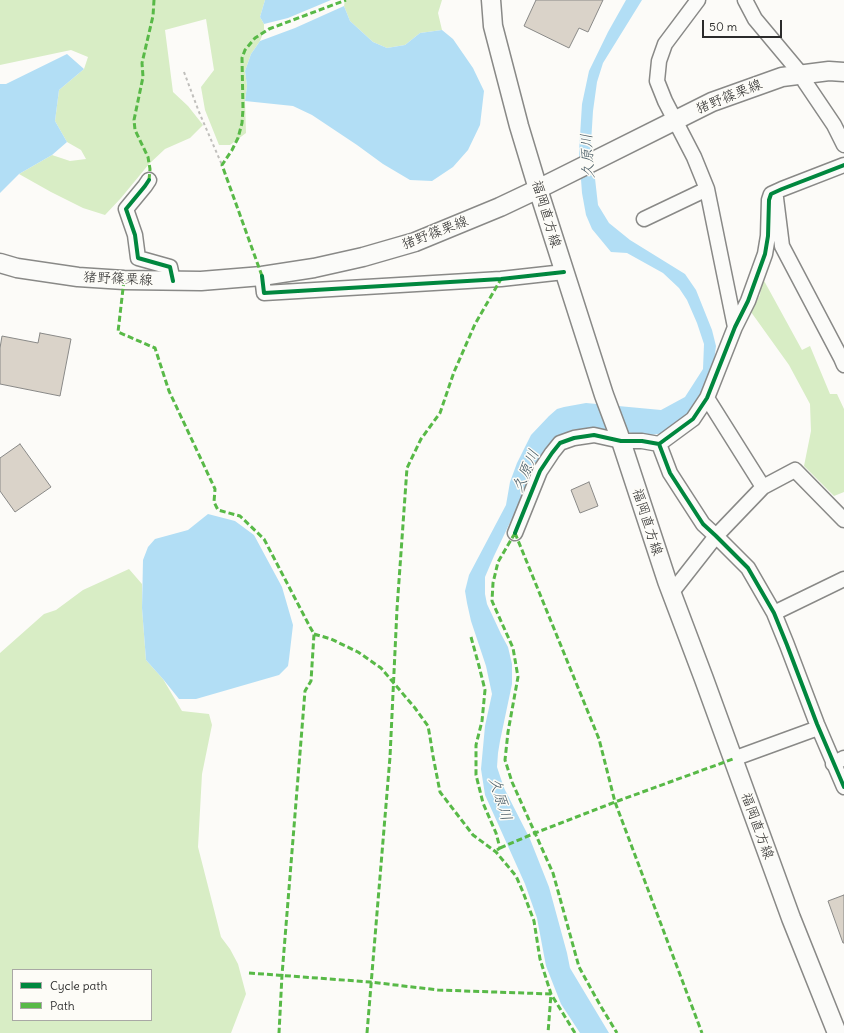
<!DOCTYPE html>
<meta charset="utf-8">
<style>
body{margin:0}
#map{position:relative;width:844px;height:1033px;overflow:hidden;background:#fcfbf8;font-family:Delius,sans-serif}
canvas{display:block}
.legend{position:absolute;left:12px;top:969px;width:140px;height:52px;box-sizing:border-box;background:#fdfcf7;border:1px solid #a9a8a5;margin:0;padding:5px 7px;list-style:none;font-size:12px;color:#2b2b2b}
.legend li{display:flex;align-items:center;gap:8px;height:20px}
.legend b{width:20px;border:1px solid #a9a8a5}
.scale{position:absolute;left:702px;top:20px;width:80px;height:18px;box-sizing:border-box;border:2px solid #2b2b2b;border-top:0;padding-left:5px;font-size:12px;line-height:14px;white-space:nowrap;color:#2b2b2b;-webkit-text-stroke:3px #fdfcf7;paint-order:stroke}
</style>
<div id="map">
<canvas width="844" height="1033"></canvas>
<ul class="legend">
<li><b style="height:5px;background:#00873e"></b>Cycle path</li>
<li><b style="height:5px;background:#58b947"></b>Path</li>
</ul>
<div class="scale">50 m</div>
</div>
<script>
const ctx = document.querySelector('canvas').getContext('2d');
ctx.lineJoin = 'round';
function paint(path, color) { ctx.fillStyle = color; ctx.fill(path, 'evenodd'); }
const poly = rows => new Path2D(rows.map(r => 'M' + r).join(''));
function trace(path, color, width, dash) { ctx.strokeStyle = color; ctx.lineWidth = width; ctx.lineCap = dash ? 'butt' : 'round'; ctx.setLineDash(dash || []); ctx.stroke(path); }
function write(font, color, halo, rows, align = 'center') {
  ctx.font = font + ' Delius,"Klee One",sans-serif'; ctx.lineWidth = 3; ctx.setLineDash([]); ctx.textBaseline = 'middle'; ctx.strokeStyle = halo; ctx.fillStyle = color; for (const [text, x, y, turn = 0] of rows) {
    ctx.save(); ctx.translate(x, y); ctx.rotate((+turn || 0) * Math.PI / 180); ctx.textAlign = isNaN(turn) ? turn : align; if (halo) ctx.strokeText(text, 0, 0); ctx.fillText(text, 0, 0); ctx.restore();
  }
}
const green = poly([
 [0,0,265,0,260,17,264,24,264,31,260,41,251,54,245,71,247,86,245,101,246,133,230,145,219,145,205,110,201,87,214,70,206,19,165,30,173,92,188,106,203,125,190,138,165,149,149,164,121,198,105,215,83,208,51,192,19,174,52,155,70,161,86,159,81,150,67,142,55,121,59,90,84,69,88,57,71,50,0,65],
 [345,0,442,0,438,13,442,30,420,33,405,45,387,48,373,42,350,21,344,6],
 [762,277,802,350,810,346,830,394,837,394,844,409,844,492,834,496,804,466,811,431,810,404,789,365,751,312,760,295],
 [129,569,142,584,142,608,146,660,163,679,182,711,209,714,212,725,202,774,198,847,221,937,230,949,238,964,246,994,231,1033,0,1033,0,653,44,614,56,610,83,590],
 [13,970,151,970,151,1020,13,1020]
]);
const water = poly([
 [265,0,331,0,288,18,264,24,260,17],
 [626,0,642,0,603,63,597,82,593,111,591,143,598,205,609,223,630,240,685,274,696,290,712,330,716,346,714,362,700,401,685,419,664,433,651,435,588,428,571,430,548,445,537,466,494,556,485,577,485,594,487,604,501,634,508,647,512,664,512,684,500,741,498,753,497,767,504,788,530,839,549,887,567,953,570,968,609,1033,580,1033,561,1004,546,966,537,918,525,884,485,795,481,769,485,726,492,694,486,666,471,621,467,603,465,591,469,575,506,505,510,482,517,463,531,435,549,416,557,409,564,407,586,403,661,410,685,397,703,369,704,344,697,323,687,300,679,288,663,273,627,253,611,252,592,229,586,215,582,193,579,152,582,104,589,71,608,32],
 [344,6,350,21,373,42,387,48,405,45,420,33,442,30,453,39,473,68,484,91,480,125,468,150,453,167,432,181,410,180,383,164,357,145,312,115,293,106,245,101,247,86,245,71,251,54,260,41,295,28],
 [67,54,84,69,59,90,55,121,67,142,52,155,19,174,0,193,0,84,6,84],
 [208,514,235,521,254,535,282,587,293,625,289,659,288,666,279,675,196,699,179,699,163,679,146,660,142,608,143,560,148,547,155,539,188,530]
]);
const building = poly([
 [536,0,603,0,588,32,579,28,569,48,524,26,536,0],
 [40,333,71,339,60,396,0,384,0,348,2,336,38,343,40,333],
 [20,444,51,487,15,512,0,491,0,458,20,444],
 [589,482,598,506,580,513,571,490,589,482],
 [844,895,844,943,843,943,828,901,844,895]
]);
const path = poly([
 [184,72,199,112,222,165]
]);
const minor = poly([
 [698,0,665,44,659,61,657,81,665,101,694,157,707,189,735,327],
 [745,0,755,19,801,74,805,82,834,125,844,145],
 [149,180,145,186,126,209,135,235,138,258,170,267,173,281],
 [776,198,782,246,841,358,844,365],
 [644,219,707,189],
 [262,276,264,293,501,279,564,272],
 [707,398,763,487],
 [659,444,670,473,703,524,716,536,748,568,774,613,787,645,817,724,844,787],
 [515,533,540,471,552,453,560,443,574,438,594,435,621,441,642,441,659,444,693,419,707,398,735,327,748,301,765,254,768,236,769,200,771,194,782,189,844,165],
 [670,590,676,587,716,536,763,487,795,470,844,520],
 [774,613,844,579],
 [733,759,818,728],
 [833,764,844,758]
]);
const major = poly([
 [491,0,493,26,519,126,538,189,604,395,619,435,667,581,704,679,791,918,837,1033],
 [0,263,17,268,78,277,124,280,201,281,262,276,314,268,363,257,415,242,500,207,538,189,712,102,782,77,829,71,844,72]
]);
const quiet = poly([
 [149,180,150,169,148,157,135,130,134,120,143,77,142,63,153,16,154,0],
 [262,276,222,165,232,150,238,138,242,123,243,109,242,58,245,50,255,38,269,29,346,0],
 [124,280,118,332,155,348,169,391,215,489,214,502,218,510,240,516,264,539,310,627,314,634,311,681,305,691,282,975,279,1033],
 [515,533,498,562,493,583,492,601,513,648,518,677,508,732,505,760,512,782,553,873,579,967,600,1005,617,1033],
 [515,533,599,739,615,802,702,1033],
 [314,634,331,639,358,652,381,668,415,708,428,726,430,737,433,756,440,792,473,835,496,852,516,876,523,892,534,921,540,959,551,994,575,1033],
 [471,637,479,666,485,690,482,721,476,745,476,775,483,803,496,833,500,848,497,850],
 [500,848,535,833,615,802,733,759],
 [249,973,370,982,438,990,551,994,548,1033],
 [367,1033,390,757,397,609,407,468,421,439,440,413,454,372,475,324,501,279]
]);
const cycleway = poly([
 [149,180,145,186,126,209,135,235,138,258,170,267,173,281],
 [262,276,264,293,501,279,564,272],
 [659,444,670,473,703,524,716,536,748,568,774,613,787,645,817,724,844,787],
 [515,533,540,471,552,453,560,443,574,438,594,435,621,441,642,441,659,444,693,419,707,398,735,327,748,301,765,254,768,236,769,200,771,194,782,189,844,165]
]);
const streetNames = [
 ["猪野篠栗線",729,97,-22],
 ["福岡直方線",546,214,73],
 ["猪野篠栗線",435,233,-21],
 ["猪野篠栗線",118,279,3],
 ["福岡直方線",647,522,72],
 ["福岡直方線",757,826,70]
];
const waterNames = [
 ["久原川",588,156,-93],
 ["久原川",526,471,-66],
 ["久原川",500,799,73]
];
paint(green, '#d8edc5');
paint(water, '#b2def5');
paint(building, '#dad3c9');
trace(building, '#898987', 1);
trace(minor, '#898987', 17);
trace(major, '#898987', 21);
trace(path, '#c0bfbc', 2, [3, 3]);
trace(minor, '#fbfbf9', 14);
trace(major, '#fbfbf9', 18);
trace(quiet, '#58b947', 3, [6, 3]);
trace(cycleway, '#00873e', 4);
write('14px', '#2b2b2b', '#fdfcf7', streetNames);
write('italic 15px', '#4a5d67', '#fdfcf7', waterNames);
</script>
